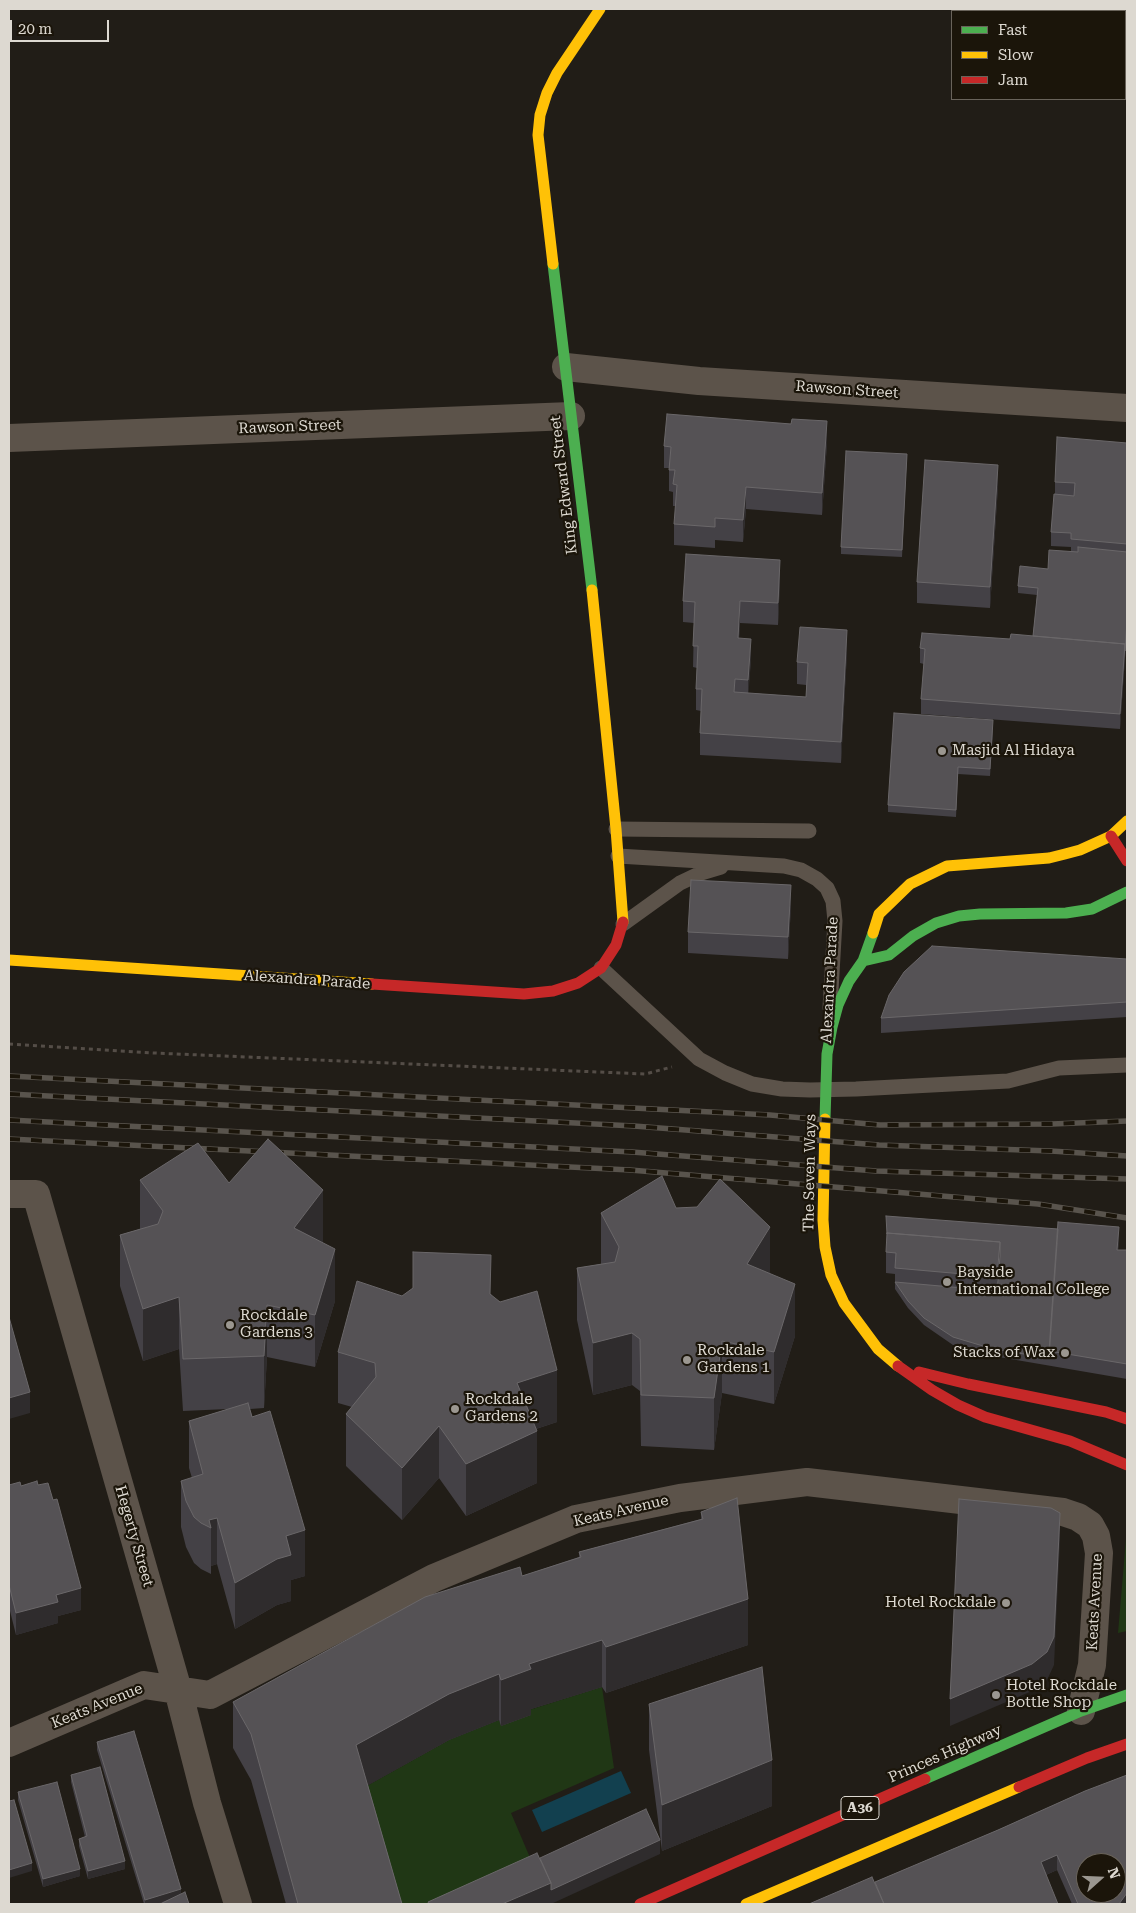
<!DOCTYPE html>
<style>
body{margin:0}
#map{position:relative;width:1136px;height:1913px;overflow:hidden;background:#211d17;font-family:"Roboto Serif",serif}
canvas{display:block}
.frame{position:absolute;inset:0;border:10px solid #ddd9d1;pointer-events:none}
.legend{position:absolute;left:951px;top:10px;width:175px;height:90px;box-sizing:border-box;background:#1b150a;border:1px solid #69635a;margin:0;padding:6px 9px;list-style:none;font-size:15px;color:#ddd9d1}
.legend li{display:flex;align-items:center;gap:10px;height:25px}
.legend b{width:25px;border:1px solid #69635a}
.north{position:absolute;left:1076px;top:1853px;width:50px;height:50px;box-sizing:border-box;background:#1b150a;border:1px solid #69635a;border-radius:50%;rotate:70deg;font-size:14px;font-weight:700;line-height:20px;text-align:center;color:#ddd9d1}
.north::after{content:'';display:block;margin:auto;width:18px;height:22px;background:#9b9790;clip-path:polygon(50% 0,100% 100%,50% 72%,0 100%)}
.scale{position:absolute;left:10px;top:20px;width:99px;height:22px;box-sizing:border-box;border:2px solid #ddd9d1;border-top:0;padding-left:6px;font-size:15px;line-height:18px;white-space:nowrap;color:#ddd9d1;-webkit-text-stroke:4px #1b150a;paint-order:stroke}
</style>
<div id="map">
<canvas width="1136" height="1913"></canvas>
<div class="frame"></div>
<ul class="legend">
<li><b style="height:6px;background:#4caf50"></b>Fast</li>
<li><b style="height:6px;background:#ffc107"></b>Slow</li>
<li><b style="height:6px;background:#c62828"></b>Jam</li>
</ul>
<div class="north">N</div>
<div class="scale">20 m</div>
</div>
<script>
const ctx = document.querySelector('canvas').getContext('2d');
ctx.lineJoin = 'round';
function paint(path, color) { ctx.fillStyle = color; ctx.fill(path, 'evenodd'); }
const poly = rows => new Path2D(rows.map(r => 'M' + r).join(''));
function trace(path, color, width, dash) { ctx.strokeStyle = color; ctx.lineWidth = width; ctx.lineCap = dash ? 'butt' : 'round'; ctx.setLineDash(dash || []); ctx.stroke(path); }
function write(font, color, halo, rows, align = 'center') {
  ctx.font = font + ' "Roboto Serif",serif'; ctx.lineWidth = 4.5; ctx.setLineDash([]); ctx.textBaseline = 'middle'; ctx.strokeStyle = halo; ctx.fillStyle = color; for (const [text, x, y, turn = 0] of rows) {
    ctx.save(); ctx.translate(x, y); ctx.rotate((+turn || 0) * Math.PI / 180); ctx.textAlign = isNaN(turn) ? turn : align; if (halo) ctx.strokeText(text, 0, 0); ctx.fillText(text, 0, 0); ctx.restore();
  }
}
const green = poly([
 [1127,1527,1127,1631,1118,1633],
 [602,1687,614,1768,511,1813,537,1874,470,1904,389,1904,356,1792,449,1740,499,1720,501,1725,529,1710]
]);
const water = poly([
 [621,1771,631,1793,542,1832,532,1810]
]);
const path = poly([
 [9,1044,154,1053,645,1074,672,1067]
]);
const lane = poly([
 [616,829,809,831],
 [618,856,784,866,801,870,817,879,827,888,833,901,835,921,830,1008],
 [623,924,680,883,701,873,721,867],
 [601,968,699,1059,725,1073,752,1084,782,1089,810,1090,856,1089,1008,1081,1059,1068,1127,1065]
]);
const street = poly([
 [566,367,699,381,1127,408],
 [9,438,571,416],
 [9,1194,36,1194,178,1690,207,1803,238,1904],
 [9,1743,144,1685,210,1695,434,1578,576,1519,680,1498,807,1482,1063,1512,1078,1517,1090,1525,1096,1536,1099,1553,1092,1665,1081,1711]
]);
const fast = poly([
 [553,264,592,590],
 [863,961,889,955,913,936,936,923,959,916,980,914,1066,913,1092,909,1127,892],
 [825,1119,827,1054,832,1027,838,1005,849,981,863,961,873,933],
 [925,1779,1081,1711,1127,1695]
]);
const slow = poly([
 [553,264,538,135,540,115,547,93,557,73,600,9],
 [592,590,616,829,623,922],
 [873,933,879,914,910,884,947,866,1049,858,1065,854,1080,850,1111,836,1127,821],
 [9,960,372,984],
 [825,1119,823,1220,825,1247,831,1275,844,1303,878,1349,898,1366],
 [746,1904,1019,1787]
]);
const jam = poly([
 [1111,836,1127,861],
 [372,984,524,994,553,991,578,983,601,968,616,945,623,922],
 [898,1366,932,1390,958,1405,985,1417,1070,1441,1127,1465],
 [919,1372,968,1384,1106,1412,1127,1419],
 [1019,1787,1087,1758,1127,1744],
 [640,1904,925,1779]
]);
const rail = poly([
 [9,1076,770,1115,880,1125,1052,1124,1127,1121],
 [9,1094,634,1126,879,1145,1051,1151,1127,1156],
 [9,1120,632,1152,876,1171,1127,1179],
 [9,1139,630,1170,1038,1204,1127,1218]
]);
const wall = poly([
 [827,443,822,515,746,509,743,542,715,540,715,548,674,545,674,524,676,506,673,506,673,492,669,491,669,468,664,468,664,446],
 [1127,443,1127,629,1120,729,921,714,921,699,924,664,920,663,920,648,1010,639,1033,636,1037,595,1018,593,1018,586,1048,569,1071,552,1071,547,1051,546,1051,532,1055,494,1055,482],
 [907,454,902,557,841,554,841,547],
 [998,486,990,608,917,603,917,582],
 [780,581,778,625,740,623,739,638,751,660,748,693,806,697,806,685,797,684,797,662,847,652,841,763,700,755,700,733,701,711,696,710,696,689,697,668,693,667,694,623,683,622,683,601],
 [993,727,990,776,958,774,956,817,888,812,888,805],
 [791,906,788,959,688,953,688,932],
 [1127,959,1127,1017,881,1033,881,1018],
 [140,1180,229,1183,323,1242,323,1243,335,1301,315,1367,267,1357,264,1408,250,1409,305,1576,291,1580,291,1601,277,1605,235,1629,217,1564,211,1566,211,1574,201,1569,194,1563,186,1547,181,1527,181,1481,192,1478,189,1468,189,1421,228,1409,183,1411,179,1349,143,1361,120,1286,120,1235,140,1229],
 [676,1208,770,1274,795,1336,774,1404,722,1393,714,1450,641,1446,640,1391,632,1385,593,1395,577,1320,577,1268,601,1264,601,1213],
 [1119,1242,1118,1250,1127,1250,1127,1379,993,1356,953,1345,924,1325,908,1308,895,1289,895,1274,886,1273,886,1252],
 [491,1294,557,1422,536,1429,537,1483,466,1516,439,1478,402,1520,346,1466,346,1414,352,1407,338,1403,338,1352,402,1296],
 [9,1485,81,1610,58,1616,58,1623,16,1635,9,1607],
 [701,1512,748,1645,606,1693,602,1687,531,1709,531,1715,501,1726,499,1720,449,1740,368,1785,402,1904,286,1904,251,1780,233,1748,233,1702,522,1576,579,1557,579,1552,701,1519],
 [649,1704,772,1806,662,1851,649,1750],
 [97,1742,167,1901,156,1904,144,1904,97,1750],
 [71,1775,125,1869,88,1879,79,1846,79,1839,85,1837,71,1782],
 [1085,1791,1127,1904,1072,1904,1057,1870,1046,1875,875,1882,998,1830],
 [18,1792,80,1876,43,1887,18,1800]
]);
const shadedWall = poly([
 [827,421,827,443,822,515,822,493],
 [998,465,998,486,990,608,990,587],
 [746,487,746,509,743,542,743,520],
 [780,560,780,581,778,625,778,603],
 [740,601,740,623,738,660,738,638],
 [1127,621,1127,629,1120,729,1120,714],
 [847,630,847,652,841,763,841,742],
 [751,639,751,660,748,701,748,680],
 [993,720,993,727,990,776,990,769],
 [791,885,791,906,788,959,788,937],
 [323,1190,323,1242,294,1280,294,1228],
 [770,1227,770,1278,747,1264],
 [1119,1227,1119,1242,1117,1264,1117,1250],
 [1000,1242,1000,1263,997,1298,997,1277],
 [335,1249,335,1301,315,1367,315,1315],
 [795,1284,795,1336,774,1404,774,1352],
 [179,1297,179,1349,143,1361,143,1309],
 [267,1305,267,1357,264,1408,264,1356],
 [632,1333,632,1385,593,1395,593,1343],
 [722,1341,722,1393,714,1450,714,1398],
 [557,1370,557,1422,517,1435,517,1383],
 [30,1392,30,1413,9,1419,9,1398],
 [439,1426,439,1478,402,1520,402,1468],
 [537,1431,537,1483,466,1516,466,1464],
 [1060,1513,1060,1541,1054,1665,1047,1680,1032,1691,950,1726,950,1699],
 [217,1518,217,1564,211,1566,211,1528,209,1520],
 [305,1530,305,1576,291,1580,291,1601,277,1605,235,1629,235,1583,286,1536],
 [81,1588,81,1610,58,1616,58,1623,16,1635,16,1613,56,1595],
 [748,1599,748,1645,606,1693,606,1647],
 [602,1640,602,1687,531,1709,531,1715,501,1726,501,1680,529,1664],
 [499,1674,499,1720,449,1740,356,1792,356,1745,449,1694],
 [772,1760,772,1806,662,1851,662,1805],
 [660,1840,660,1854,551,1904,502,1904,551,1883],
 [1057,1855,1057,1870,1041,1877,1041,1862],
 [125,1861,125,1869,88,1879,88,1871],
 [32,1863,32,1871,9,1878,9,1870],
 [80,1869,80,1876,43,1887,43,1879],
 [181,1889,181,1896,156,1904,145,1904,145,1900],
 [1127,1893,1127,1904,1119,1904]
]);
const building = poly([
 [667,414,791,424,792,419,827,421,822,493,746,487,743,520,715,518,715,527,674,524,677,485,673,484,675,470,669,470,671,447,664,446,667,414],
 [1057,437,1127,443,1127,544,1071,539,1071,533,1051,532,1054,494,1074,496,1075,483,1055,482,1057,437],
 [846,451,907,454,902,550,841,547,846,451],
 [925,460,998,465,990,587,917,582,925,460],
 [1078,547,1127,552,1127,621,1125,651,1125,644,1033,636,1038,588,1018,586,1020,566,1048,569,1049,550,1078,552,1078,547],
 [686,554,780,560,778,603,740,601,738,638,751,639,748,680,735,679,734,692,806,697,808,663,797,662,800,627,847,630,841,742,700,733,702,689,696,689,698,646,693,646,695,602,683,601,686,554],
 [922,633,1010,639,1011,634,1125,644,1120,714,921,699,925,649,920,648,922,633],
 [894,713,993,720,990,769,958,767,956,810,888,805,894,713],
 [691,880,791,885,788,937,688,932,691,880],
 [932,946,1127,959,1127,1002,881,1018,889,995,904,972,932,946],
 [268,1139,323,1190,294,1228,335,1249,315,1315,267,1305,264,1356,183,1359,179,1297,143,1309,120,1235,158,1224,163,1211,140,1180,198,1143,229,1183,268,1139],
 [662,1176,676,1208,697,1207,720,1179,770,1227,747,1264,795,1284,774,1352,722,1341,714,1398,641,1395,640,1339,632,1333,593,1343,577,1268,615,1262,619,1247,601,1213,662,1176],
 [886,1216,1058,1229,1049,1358,993,1349,953,1337,924,1318,908,1301,895,1282,997,1291,1000,1256,1000,1242,887,1233,887,1234,886,1216],
 [1058,1222,1119,1227,1117,1250,1127,1250,1127,1364,1049,1351,1058,1222],
 [887,1233,1000,1242,997,1277,895,1268,896,1253,886,1252,887,1233],
 [413,1252,491,1255,490,1294,500,1302,537,1291,557,1370,517,1383,537,1431,466,1464,439,1426,402,1468,346,1414,376,1377,375,1363,338,1352,357,1281,402,1296,413,1288,413,1252],
 [9,1317,30,1392,9,1398,9,1317],
 [248,1403,252,1417,270,1411,305,1530,286,1536,291,1555,277,1559,235,1583,217,1518,209,1520,211,1528,201,1523,194,1517,186,1501,181,1481,203,1474,189,1421,248,1403],
 [37,1481,38,1485,48,1483,53,1500,57,1499,81,1588,56,1595,58,1602,16,1613,9,1585,9,1485,20,1482,21,1486,37,1481],
 [737,1498,748,1599,606,1647,602,1640,529,1664,531,1669,501,1680,499,1674,449,1694,356,1745,402,1904,298,1904,251,1734,233,1702,425,1597,520,1567,522,1576,581,1557,579,1552,703,1519,701,1512,737,1498],
 [959,1499,1051,1508,1060,1513,1054,1637,1047,1652,1032,1664,950,1699,959,1499],
 [762,1667,772,1760,662,1805,649,1704,762,1667],
 [134,1731,181,1889,145,1900,97,1742,134,1731],
 [100,1767,125,1861,88,1871,79,1839,87,1836,71,1775,100,1767],
 [1127,1775,1127,1893,1119,1904,1078,1904,1057,1855,1041,1862,1058,1904,884,1904,875,1882,998,1830,1085,1791,1127,1775],
 [1086,1863,1116,1863,1116,1893,1086,1893,1086,1863],
 [57,1782,80,1869,43,1879,18,1792,57,1782],
 [14,1800,32,1863,9,1870,9,1801,14,1800],
 [646,1809,660,1840,551,1890,551,1883,540,1858,646,1809],
 [537,1853,551,1883,502,1904,429,1904,428,1902,537,1853],
 [872,1877,884,1904,809,1904,872,1877],
 [185,1892,189,1904,160,1904,185,1892]
]);
const markers = [
 [942,751,5,"#9b9790"],
 [947,1282,5,"#9b9790"],
 [230,1325,5,"#9b9790"],
 [1065,1353,5,"#9b9790"],
 [687,1360,5,"#9b9790"],
 [455,1409,5,"#9b9790"],
 [1006,1603,5,"#9b9790"],
 [996,1695,5,"#9b9790"]
];
const shields = [
 [860,1808,38]
];
const shieldNames = [
 ["A36",860,1808]
];
const streetNames = [
 ["Rawson Street",847,390,4],
 ["Rawson Street",290,427,-2],
 ["King Edward Street",564,485,-97],
 ["Alexandra Parade",307,980,4],
 ["Alexandra Parade",830,980,-87],
 ["The Seven Ways",810,1173,-89],
 ["Keats Avenue",621,1511,-13],
 ["Hegerty Street",134,1536,74],
 ["Keats Avenue",1095,1602,-87],
 ["Keats Avenue",97,1706,-22],
 ["Princes Highway",945,1754,-24]
];
const poiNames = [
 ["Masjid Al Hidaya",952,751],
 ["Bayside",957,1273],
 ["International College",957,1290],
 ["Rockdale",240,1316],
 ["Gardens 3",240,1333],
 ["Rockdale",697,1351],
 ["Gardens 1",697,1368],
 ["Stacks of Wax",1055,1353,"right"],
 ["Rockdale",465,1400],
 ["Gardens 2",465,1417],
 ["Hotel Rockdale",996,1603,"right"],
 ["Hotel Rockdale",1006,1686],
 ["Bottle Shop",1006,1703]
];
paint(green, '#203715');
paint(water, '#12404f');
trace(path, '#544d47', 3, [4, 4]);
trace(lane, '#5c534a', 15);
trace(street, '#5c534a', 28);
trace(fast, '#4caf50', 11);
trace(slow, '#ffc107', 11);
trace(jam, '#c62828', 11);
trace(rail, '#59544d', 5.5);
trace(rail, '#1b150a', 4, [11]);
paint(wall, '#444146');
paint(shadedWall, '#2f2c2d');
paint(building, '#555255');
trace(building, '#6a6769', 1);
for (const [x, y, r, color] of markers) { const dot = new Path2D(); dot.arc(x, y, r, 0, 2 * Math.PI); ctx.fillStyle = color; ctx.fill(dot); trace(dot, '#1b150a', 2); }
for (const [x, y, w] of shields) { const box = new Path2D(); box.roundRect(x - w / 2, y - 11.5, w, 23, 4); ctx.fillStyle = '#1b150a'; ctx.fill(box); trace(box, '#ddd9d1', 1); }
write('bold 14px', '#ddd9d1', null, shieldNames);
write('15px', '#ddd9d1', '#1b150a', streetNames);
write('15px', '#ddd9d1', '#1b150a', poiNames, 'left');
</script>
